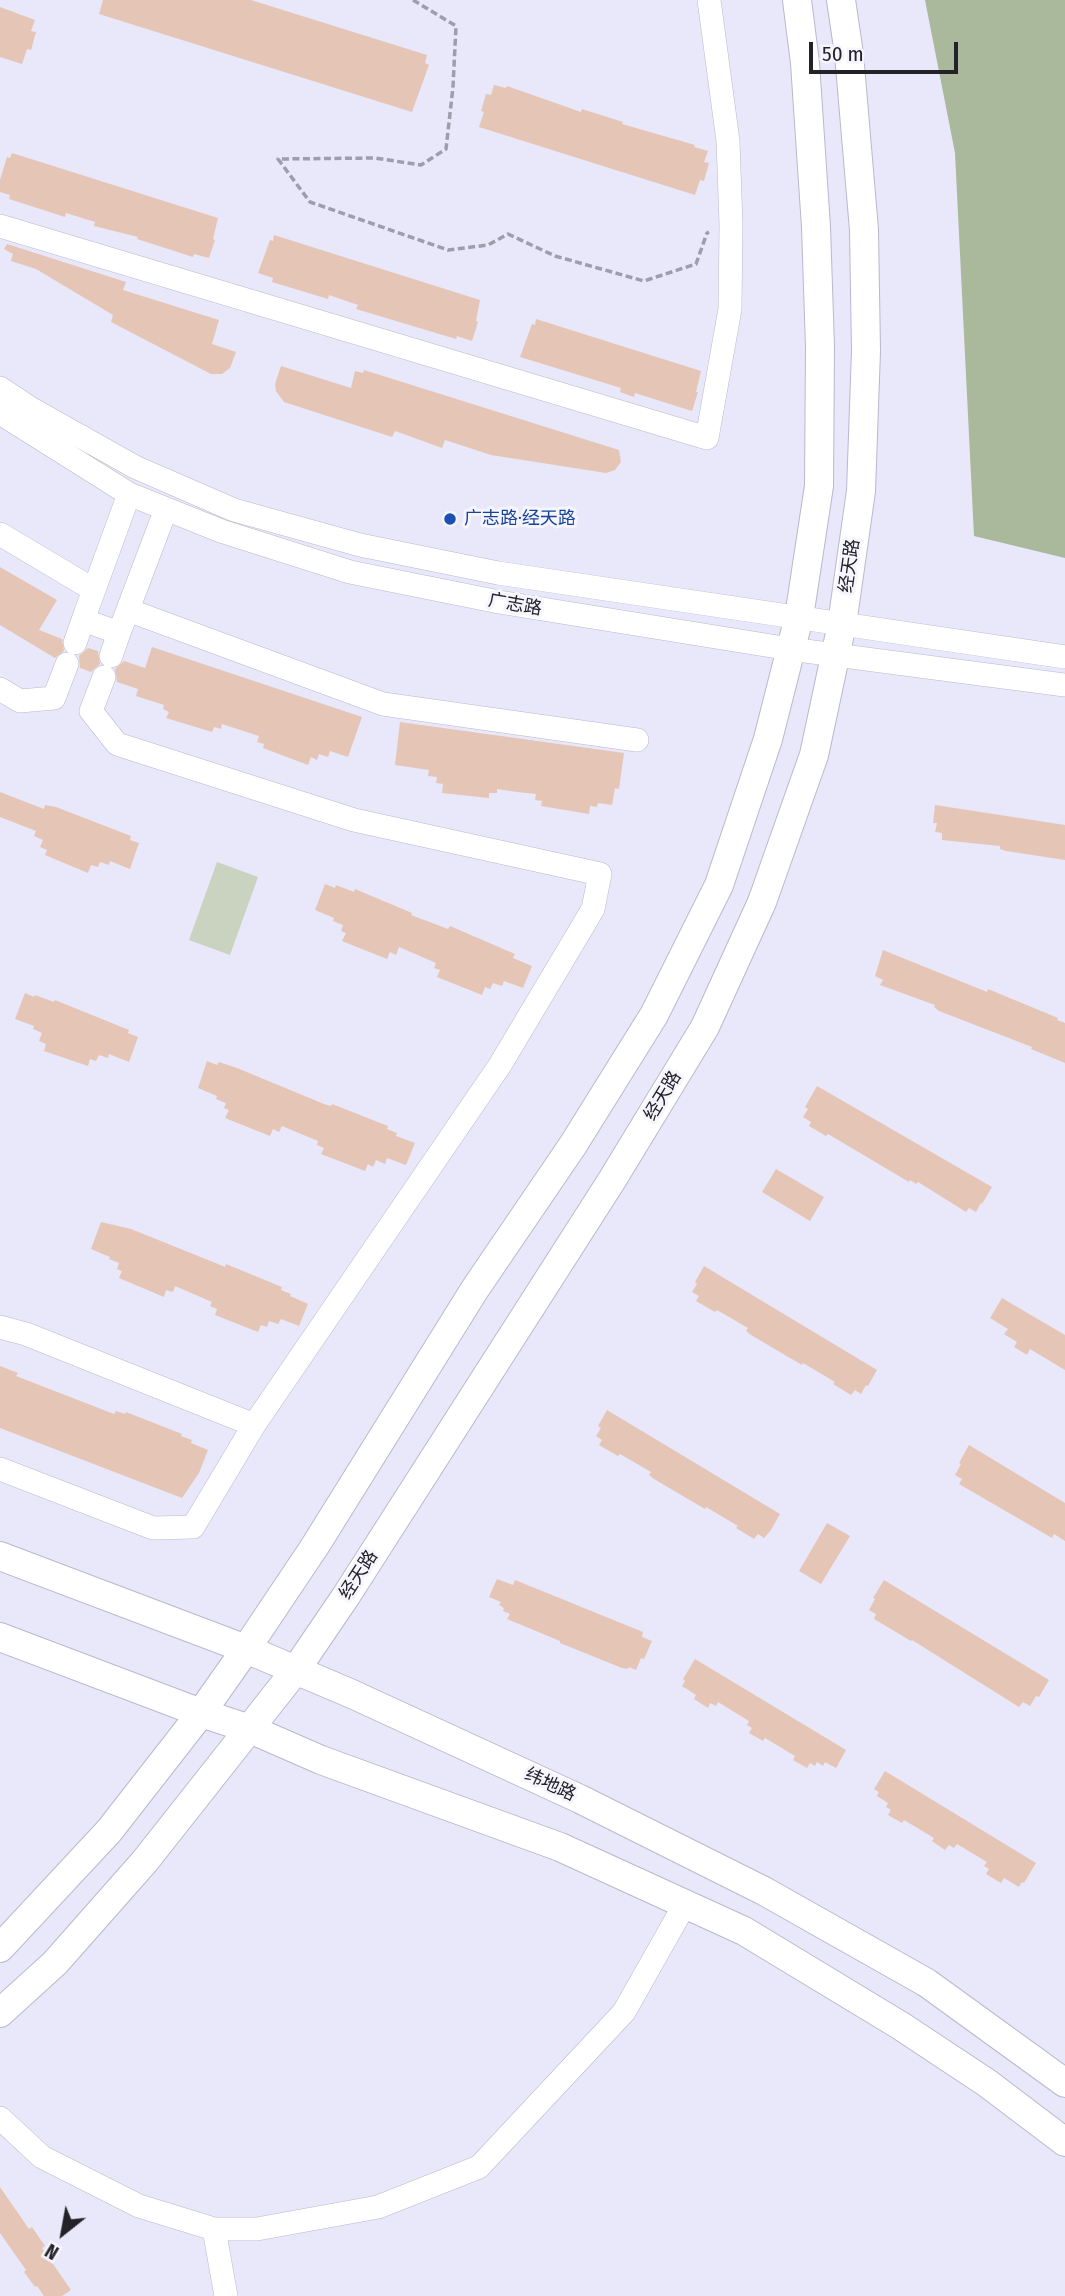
<!DOCTYPE html>
<meta charset="utf-8">
<style>
body{margin:0}
#map{position:relative;width:1065px;height:2296px;overflow:hidden;background:#e9e7fa;font-family:"Fira Sans Condensed",sans-serif}
canvas{display:block}
.north{position:absolute;left:28px;top:2198px;width:70px;height:70px;-webkit-text-stroke:5px #f6f5fd;paint-order:stroke;rotate:211deg;font-size:19px;font-weight:700;line-height:28px;text-align:center;color:#232229}
.north::after{content:'';display:block;margin:auto;width:24px;height:32px;background:#232229;clip-path:polygon(50% 0,100% 100%,50% 72%,0 100%)}
.scale{position:absolute;left:809px;top:42px;width:149px;height:32px;box-sizing:border-box;border:4px solid #232229;border-top:0;padding-left:9px;font-size:21px;line-height:24px;white-space:nowrap;color:#232229;-webkit-text-stroke:5px #f6f5fd;paint-order:stroke}
</style>
<div id="map">
<canvas width="1065" height="2296"></canvas>
<div class="north">N</div>
<div class="scale">50 m</div>
</div>
<script>
const ctx = document.querySelector('canvas').getContext('2d');
ctx.lineJoin = 'round';
function paint(path, color) { ctx.fillStyle = color; ctx.fill(path, 'evenodd'); }
const poly = rows => new Path2D(rows.map(r => 'M' + r).join(''));
function trace(path, color, width, dash) { ctx.strokeStyle = color; ctx.lineWidth = width; ctx.lineCap = dash ? 'butt' : 'round'; ctx.setLineDash(dash || []); ctx.stroke(path); }
function write(font, color, halo, rows, align = 'center') {
  ctx.font = font + ' "Fira Sans Condensed","Noto Sans SC",sans-serif'; ctx.lineWidth = 6; ctx.setLineDash([]); ctx.textBaseline = 'middle'; ctx.strokeStyle = halo; ctx.fillStyle = color; for (const [text, x, y, turn = 0] of rows) {
    ctx.save(); ctx.translate(x, y); ctx.rotate((+turn || 0) * Math.PI / 180); ctx.textAlign = isNaN(turn) ? turn : align; if (halo) ctx.strokeText(text, 0, 0); ctx.fillText(text, 0, 0); ctx.restore();
  }
}
const green = poly([
 [217,862,258,877,230,955,189,940]
]);
const forest = poly([
 [925,0,1065,0,1065,558,974,536,955,153]
]);
const building = poly([
 [103,0,251,0,427,55,425,63,429,65,412,112,99,14],
 [0,7,35,20,31,31,36,32,31,50,27,49,22,64,0,57],
 [494,85,506,88,507,86,581,112,582,109,623,122,622,124,695,145,694,147,708,151,704,162,709,163,704,181,700,180,695,195,479,127,484,112,481,111,486,94,491,95],
 [12,153,218,218,213,239,215,240,209,258,194,254,193,257,137,239,138,237,94,226,95,222,66,213,65,217,9,199,10,195,0,192,0,180,7,157,10,158],
 [274,235,480,300,476,321,478,322,472,341,457,336,456,339,356,309,358,305,329,295,328,299,272,282,273,278,258,273,270,240,273,241],
 [7,244,126,282,123,290,219,320,212,344,236,352,230,368,222,374,211,374,111,322,113,315,36,269,11,261,13,254,4,249],
 [536,319,701,371,696,392,698,392,692,411,635,393,634,397,620,392,621,388,520,357,532,324,535,325],
 [281,366,351,388,355,371,363,373,364,370,619,450,621,462,615,470,606,473,491,455,445,440,442,448,395,431,392,437,284,402,276,391,275,384],
 [0,567,57,600,39,630,62,639,64,651,55,658,0,625],
 [152,647,362,717,348,757,330,751,328,757,319,754,317,760,311,757,308,765,263,748,264,744,257,742,259,736,222,724,221,729,214,727,212,732,166,718,169,712,163,709,164,705,136,696,138,689,117,682,115,669,124,661,145,668],
 [88,648,98,651,100,664,91,672,80,668,79,656],
 [400,722,624,753,619,789,615,788,612,805,598,803,597,807,590,806,589,814,541,806,542,801,535,800,536,794,517,792,497,789,497,793,489,793,489,798,442,793,443,784,436,783,437,777,428,776,429,770,395,765],
 [0,792,44,809,45,805,56,807,131,836,130,840,139,843,130,869,110,861,109,865,100,862,98,867,91,865,88,873,45,855,47,850,40,847,43,840,34,836,36,831,0,817],
 [935,805,1065,825,1065,860,1006,851,1000,849,1000,846,942,840,942,833,935,832,937,823,933,823],
 [325,884,335,888,336,885,354,892,355,889,412,913,411,915,448,929,450,926,515,954,513,958,532,966,523,988,504,981,502,986,493,983,490,989,485,987,482,995,437,977,440,970,434,968,436,963,399,947,396,955,390,952,387,959,342,941,346,933,341,931,343,925,333,921,334,918,315,910],
 [883,950,987,992,988,989,1058,1018,1057,1020,1065,1023,1065,1063,1031,1049,1032,1047,939,1011,934,1007,935,1005,880,985,883,980,875,976],
 [25,993,34,997,35,995,54,1002,55,1000,129,1030,128,1033,138,1037,129,1062,109,1054,108,1058,99,1055,96,1061,90,1059,88,1066,44,1051,46,1044,39,1041,42,1033,33,1029,34,1026,15,1019],
 [207,1061,217,1065,219,1062,237,1068,324,1104,331,1106,332,1104,388,1126,387,1129,397,1133,396,1136,415,1143,406,1165,387,1158,385,1164,376,1160,373,1167,368,1164,365,1171,321,1154,324,1148,317,1145,318,1141,282,1126,279,1132,273,1129,270,1136,225,1118,229,1110,224,1108,226,1103,216,1099,217,1096,198,1088],
 [817,1086,992,1187,982,1204,981,1203,976,1212,969,1208,966,1212,918,1182,916,1184,910,1180,909,1182,828,1134,826,1136,809,1126,811,1122,803,1117,808,1109,805,1107],
 [776,1169,824,1197,810,1221,762,1192],
 [101,1222,131,1229,218,1264,225,1267,226,1264,282,1287,281,1290,291,1294,290,1296,308,1304,299,1326,281,1319,278,1324,269,1321,267,1327,261,1325,258,1332,215,1315,217,1309,210,1306,212,1302,175,1286,173,1292,166,1290,164,1297,119,1278,122,1271,117,1269,119,1263,109,1259,110,1257,91,1249],
 [704,1266,877,1370,868,1386,866,1385,861,1394,855,1390,851,1395,833,1384,835,1382,803,1363,802,1365,751,1335,746,1331,748,1328,717,1310,715,1312,696,1301,699,1296,692,1292,697,1284,695,1282],
 [1002,1298,1065,1335,1065,1370,1030,1349,1027,1355,1014,1347,1017,1342,1004,1334,1008,1329,990,1318],
 [0,1366,18,1373,16,1376,114,1414,116,1411,125,1414,126,1412,182,1434,181,1436,192,1440,191,1443,208,1450,199,1473,182,1498,0,1428],
 [607,1410,780,1514,771,1530,764,1538,758,1534,754,1539,736,1528,738,1526,706,1507,705,1509,654,1479,649,1475,651,1472,620,1454,618,1456,599,1445,602,1440,596,1436,601,1428,598,1426],
 [969,1445,1065,1503,1065,1541,1054,1534,1052,1538,959,1484,962,1479,955,1475,961,1464,959,1463],
 [827,1523,850,1536,821,1584,799,1571],
 [497,1579,513,1585,515,1580,643,1632,642,1637,652,1641,644,1659,641,1658,636,1670,629,1667,628,1669,622,1668,560,1643,560,1641,507,1619,510,1614,503,1611,504,1608,499,1605,501,1602,489,1597],
 [884,1580,1049,1680,1039,1697,1036,1696,1030,1706,1023,1702,1019,1707,912,1640,911,1641,874,1619,876,1614,869,1610,875,1599,873,1598],
 [695,1659,846,1750,836,1768,825,1762,823,1766,817,1762,815,1766,810,1763,807,1768,793,1760,795,1756,765,1738,763,1741,749,1733,752,1728,747,1725,749,1721,718,1702,716,1706,710,1703,708,1708,694,1699,696,1695,682,1686,685,1681,683,1679],
 [885,1771,1036,1863,1024,1883,1022,1882,1019,1887,1004,1878,1001,1883,986,1874,989,1869,984,1866,987,1862,957,1844,954,1848,949,1845,945,1850,932,1841,934,1838,904,1820,902,1823,888,1815,891,1810,886,1807,888,1803,877,1796,879,1792,874,1789],
 [0,2187,29,2229,32,2227,45,2246,42,2248,71,2290,62,2296,44,2296,37,2286,35,2287,24,2272,26,2270,0,2233]
]);
const path = poly([
 [413,0,456,26,453,87,446,149,421,165,375,158,278,159,310,202,448,250,488,245,508,234,555,256,644,281,696,264,707,233,709,232]
]);
const minor = poly([
 [0,226,707,438,730,309,731,225,728,141,709,0],
 [0,388,30,408,135,467,234,510,360,545,498,573,1065,657],
 [0,413,129,494,221,531,350,572,499,602,790,649,1065,685],
 [129,494,83,620,119,633,166,509],
 [0,534,94,590],
 [128,610,383,704,637,740],
 [75,643,83,620],
 [111,656,119,633],
 [0,689,20,701,54,698,67,664],
 [0,1327,26,1334,254,1425],
 [0,1469,153,1528,193,1527,254,1425,500,1065,593,909,600,874,354,820,117,744,91,711,104,677],
 [0,2118,42,2157,139,2206,214,2229,257,2229,378,2207,479,2167,624,2012,685,1904],
 [214,2229,226,2296]
]);
const major = poly([
 [0,1556,246,1649,352,1694,580,1799,764,1891,927,1983,1065,2083],
 [0,1637,201,1713,250,1729,321,1760,560,1847,744,1931,901,2026,987,2083,1065,2142],
 [0,1948,109,1831,201,1713,246,1649,315,1546,475,1289,573,1145,654,1015,719,885,768,739,799,617,819,486,820,347,816,227,805,63,797,0],
 [0,2013,55,1963,145,1861,295,1671,346,1596,612,1180,705,1027,762,902,814,755,842,624,861,491,866,351,864,230,849,54,841,0]
]);
const markers = [
 [450,519,7,"#1a4fb4"]
];
const transitNames = [
 ["广志路·经天路",464,519]
];
const streetNames = [
 ["经天路",850,566,-82],
 ["广志路",515,605,10],
 ["经天路",663,1096,-59],
 ["经天路",359,1575,-57],
 ["纬地路",550,1785,25]
];
paint(green, '#cad3c0');
paint(forest, '#aab89c');
paint(building, '#e5c6b6');
trace(minor, '#bab8cb', 24);
trace(major, '#bab8cb', 30);
trace(path, '#9e9dab', 3.5, [7, 3.5]);
trace(minor, '#fff', 23);
trace(major, '#fff', 28);
for (const [x, y, r, color] of markers) { const dot = new Path2D(); dot.arc(x, y, r, 0, 2 * Math.PI); ctx.fillStyle = color; ctx.fill(dot); trace(dot, '#f6f5fd', 2.5); }
write('18px', '#164399', '#f6f5fd', transitNames, 'left');
write('18px', '#232229', '#f6f5fd', streetNames);
</script>
